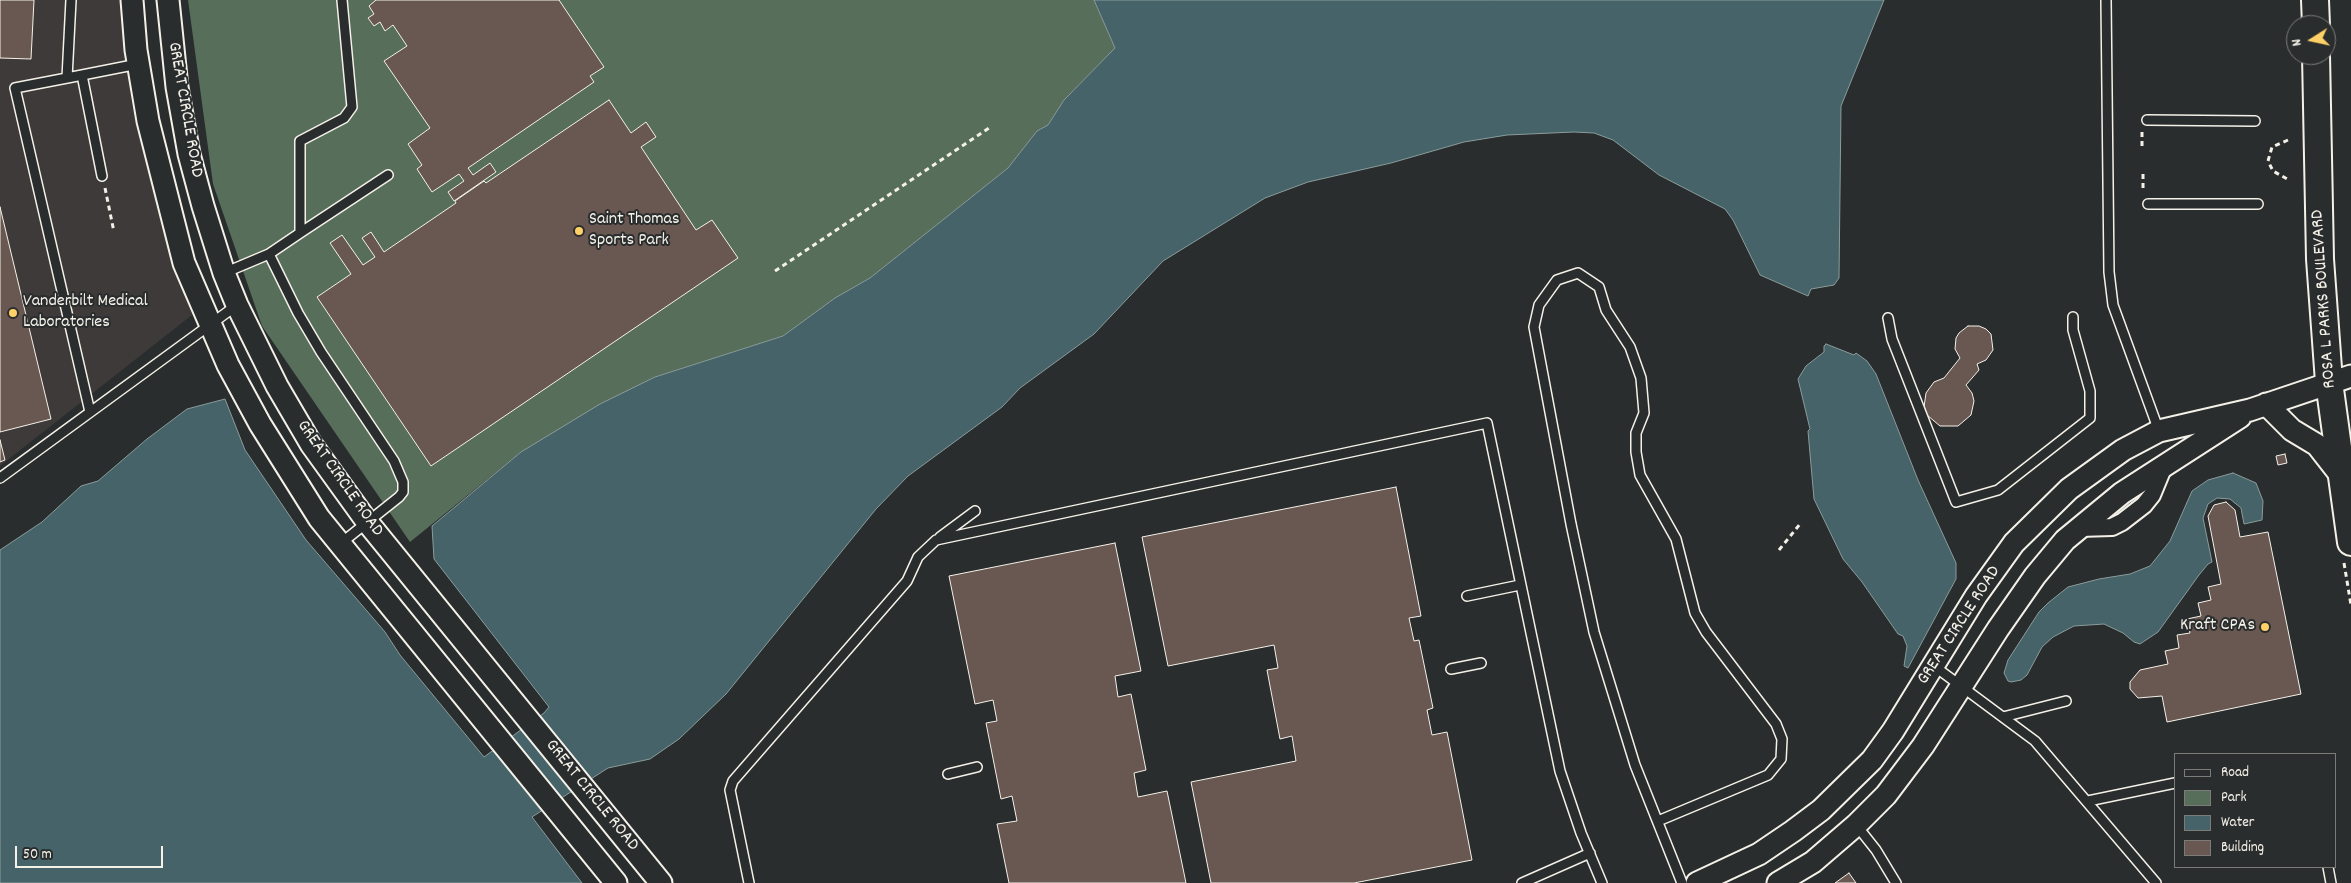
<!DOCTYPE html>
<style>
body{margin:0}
#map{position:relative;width:2351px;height:883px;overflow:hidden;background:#2a2d2e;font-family:Dekko,sans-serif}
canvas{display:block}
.legend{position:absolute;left:2174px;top:753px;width:162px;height:115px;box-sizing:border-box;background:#2a2d2e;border:1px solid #7b7b78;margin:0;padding:6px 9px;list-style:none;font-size:15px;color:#f4f1e8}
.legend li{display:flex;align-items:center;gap:10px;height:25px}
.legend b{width:25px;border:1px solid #7b7b78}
.north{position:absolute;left:2286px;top:15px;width:50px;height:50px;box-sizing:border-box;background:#2a2d2e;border:1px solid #7b7b78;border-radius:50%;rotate:260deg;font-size:14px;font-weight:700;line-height:20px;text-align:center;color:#f4f1e8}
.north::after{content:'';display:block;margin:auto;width:18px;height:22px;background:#ffd166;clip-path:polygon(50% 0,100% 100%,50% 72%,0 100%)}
.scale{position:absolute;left:15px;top:846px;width:148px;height:22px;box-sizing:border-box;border:2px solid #f4f1e8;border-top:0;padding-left:6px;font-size:15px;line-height:18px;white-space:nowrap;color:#f4f1e8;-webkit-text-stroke:4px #2a2d2e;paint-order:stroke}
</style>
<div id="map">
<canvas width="2351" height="883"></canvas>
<ul class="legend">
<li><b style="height:6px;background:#2a2d2e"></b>Road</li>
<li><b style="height:14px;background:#566e5a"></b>Park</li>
<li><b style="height:14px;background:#456368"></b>Water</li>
<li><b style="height:14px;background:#695852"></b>Building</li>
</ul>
<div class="north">N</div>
<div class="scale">50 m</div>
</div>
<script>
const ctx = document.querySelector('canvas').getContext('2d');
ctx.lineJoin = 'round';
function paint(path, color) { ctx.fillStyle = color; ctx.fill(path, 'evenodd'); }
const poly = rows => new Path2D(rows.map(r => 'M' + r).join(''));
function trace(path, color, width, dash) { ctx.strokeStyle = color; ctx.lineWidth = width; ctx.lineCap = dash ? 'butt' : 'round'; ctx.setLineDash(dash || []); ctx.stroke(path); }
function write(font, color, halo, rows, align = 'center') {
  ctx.font = font + ' Dekko,sans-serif'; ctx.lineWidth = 4; ctx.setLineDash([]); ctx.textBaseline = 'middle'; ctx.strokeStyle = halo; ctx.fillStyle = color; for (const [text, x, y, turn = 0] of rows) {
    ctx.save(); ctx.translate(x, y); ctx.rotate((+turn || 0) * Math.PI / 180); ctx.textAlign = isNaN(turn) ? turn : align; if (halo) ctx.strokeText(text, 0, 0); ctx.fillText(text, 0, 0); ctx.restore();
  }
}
const built = poly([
 [0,0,121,0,132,105,158,210,192,315,0,466]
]);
const green = poly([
 [188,0,1094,0,1115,48,1064,100,1048,125,1037,131,1008,168,870,278,835,298,783,336,655,377,521,452,410,542,262,326,213,184]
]);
const water = poly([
 [1094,0,1884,0,1841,106,1839,278,1834,285,1811,289,1808,296,1760,275,1733,220,1725,209,1659,175,1613,140,1594,133,1574,132,1507,135,1464,142,1391,163,1308,182,1265,198,1163,261,1094,334,1020,388,1002,407,908,476,876,509,726,694,679,739,650,759,608,768,532,817,582,883,0,883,0,550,42,522,81,486,98,481,147,439,187,409,225,399,245,450,306,540,385,632,400,655,484,757,544,713,549,707,434,559,432,526,521,452,600,404,655,377,783,336,835,298,870,278,1008,168,1037,131,1048,125,1064,100,1115,48,1094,0],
 [1826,344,1854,355,1856,353,1867,361,1876,374,1918,480,1956,563,1956,579,1908,668,1904,666,1907,646,1903,636,1898,634,1862,582,1843,559,1814,499,1808,431,1810,429,1798,379,1806,366,1824,352,1824,346,1826,344],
 [2233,473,2256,483,2263,501,2262,520,2244,524,2241,508,2230,499,2217,498,2208,504,2203,518,2212,562,2208,564,2199,575,2158,632,2140,644,2134,642,2123,633,2104,624,2074,626,2053,637,2042,647,2027,675,2021,680,2011,682,2008,681,2004,673,2008,660,2039,612,2048,603,2068,587,2099,579,2130,574,2150,566,2170,541,2192,491,2208,480,2233,473]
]);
const building = poly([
 [0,0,34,0,31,59,0,58,0,0],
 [559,0,604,67,590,76,594,82,468,168,473,175,490,163,496,172,454,201,448,192,464,181,459,174,432,192,417,169,422,165,408,144,430,128,384,61,407,46,393,25,385,31,380,22,374,26,368,18,374,14,369,6,376,0,559,0],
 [609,100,631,133,646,122,656,137,641,147,696,230,712,220,738,258,431,466,317,297,351,274,330,243,342,235,363,265,375,257,362,238,371,232,384,252,456,203,455,201,484,181,486,183,609,100],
 [0,207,51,419,0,432,0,207],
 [1968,326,1979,326,1986,329,1991,334,1993,350,1986,360,1977,364,1979,370,1966,385,1972,393,1974,401,1971,415,1958,426,1940,426,1927,415,1924,407,1926,393,1934,382,1944,378,1960,358,1955,349,1956,338,1959,333,1968,326],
 [0,440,5,460,0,462,0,440],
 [2285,454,2287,463,2278,465,2276,456,2285,454],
 [1396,487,1421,616,1409,618,1414,641,1419,640,1433,708,1427,710,1432,735,1447,732,1472,860,1354,883,1211,883,1191,782,1296,761,1292,736,1280,739,1267,670,1278,668,1274,645,1168,666,1142,537,1396,487],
 [2226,502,2235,510,2240,537,2268,532,2301,694,2167,722,2162,696,2138,698,2130,689,2130,682,2140,670,2168,664,2165,651,2179,648,2177,635,2190,633,2187,619,2201,616,2198,603,2211,600,2208,587,2221,584,2208,516,2214,505,2226,502],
 [1115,543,1141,671,1115,676,1118,697,1131,694,1146,770,1134,773,1138,797,1167,791,1186,883,1009,883,997,824,1017,821,1012,796,1001,799,986,723,997,721,993,700,975,704,949,576,1115,543],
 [1849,873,1856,883,1835,883,1849,873]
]);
const path = poly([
 [2142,132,2142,146],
 [2288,140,2272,147,2268,161,2273,171,2289,180],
 [2143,174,2143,190],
 [105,188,114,232],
 [775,271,992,126],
 [1779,550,1800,524],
 [2344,563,2351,605]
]);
const service = poly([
 [71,0,67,78,138,64],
 [2106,0,2109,272,2113,305,2159,431],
 [82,75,102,176],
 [67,78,15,88,90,412],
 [2147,120,2255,121],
 [2148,204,2258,204],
 [300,233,388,175],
 [269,254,298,313,321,352,394,461,403,482,403,492,399,497,340,544],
 [224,273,269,254,300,233,300,141,344,118,352,107,342,0],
 [1888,318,1892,339,1956,502,1998,490,2090,418,2090,391,2073,330,2073,317],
 [0,478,237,305],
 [940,537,975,511],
 [1467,596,1520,585],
 [1934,666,2035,741,2156,883],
 [1451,669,1481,663],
 [2003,717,2066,701],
 [948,774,977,767],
 [2088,801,2175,783],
 [1658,821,1768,775,1781,759,1782,739,1776,724,1706,632,1695,613,1676,539,1640,475,1636,452,1636,433,1644,413,1641,378,1630,347,1606,310,1599,287,1578,273,1557,280,1539,305,1534,327,1571,524,1594,632,1635,765,1682,883],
 [1857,826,1876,850,1896,883],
 [2328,867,2331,883],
 [749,883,730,790,733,781,907,581,918,557,936,540,1487,423,1560,771,1581,833,1602,883],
 [1522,883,1590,853]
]);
const minor = poly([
 [2079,528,2112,527,2122,522,2144,505,2152,495,2164,466]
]);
const tertiary = poly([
 [132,0,136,50,148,121,184,263,228,365,260,424,319,518,616,883],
 [168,0,177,87,189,154,203,206,224,273,237,305,277,386,311,444,368,523,661,883],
 [2266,404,2292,430,2317,445,2342,477],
 [1697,883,1759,854,1793,831,1821,810,1872,760,1893,731,1976,596,2014,543,2069,489,2123,450,2159,431,2250,410,2351,376],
 [1778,883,1813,862,1856,825,1886,795,1923,746,1998,629,2035,576,2065,540,2122,493,2240,417]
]);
const primary = poly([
 [2315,0,2316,25],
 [2316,55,2320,259,2329,382,2351,542]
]);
const markers = [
 [579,231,5,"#ffd166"],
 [13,313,5,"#ffd166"],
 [2265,627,5,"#ffd166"]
];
const streetNames = [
 ["GREAT CIRCLE ROAD",184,110,80],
 ["ROSA L PARKS BOULEVARD",2325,299,-94],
 ["GREAT CIRCLE ROAD",339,479,55],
 ["GREAT CIRCLE ROAD",1960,626,-57],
 ["GREAT CIRCLE ROAD",591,796,51]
];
const poiNames = [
 ["Saint Thomas",589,221],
 ["Sports Park",589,242],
 ["Vanderbilt Medical",23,303],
 ["Laboratories",23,324],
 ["Kraft CPAs",2255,627,"right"]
];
paint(built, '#3d3a39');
paint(green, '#566e5a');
paint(water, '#456368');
trace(water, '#8b9c9b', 1);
paint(building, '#695852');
trace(building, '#f4f1e8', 1);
trace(service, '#f4f1e8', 12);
trace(minor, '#f4f1e8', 20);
trace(tertiary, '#f4f1e8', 25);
trace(primary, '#f4f1e8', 30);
trace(path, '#f4f1e8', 3, [5, 4]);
trace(service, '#2a2d2e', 9);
trace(minor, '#2a2d2e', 16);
trace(tertiary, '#2a2d2e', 21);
trace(primary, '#2a2d2e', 26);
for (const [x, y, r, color] of markers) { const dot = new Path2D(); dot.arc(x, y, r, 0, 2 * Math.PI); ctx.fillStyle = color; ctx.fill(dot); trace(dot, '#2a2d2e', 2); }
write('18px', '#f4f1e8', '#2a2d2e', streetNames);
write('18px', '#f4f1e8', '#2a2d2e', poiNames, 'left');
</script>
